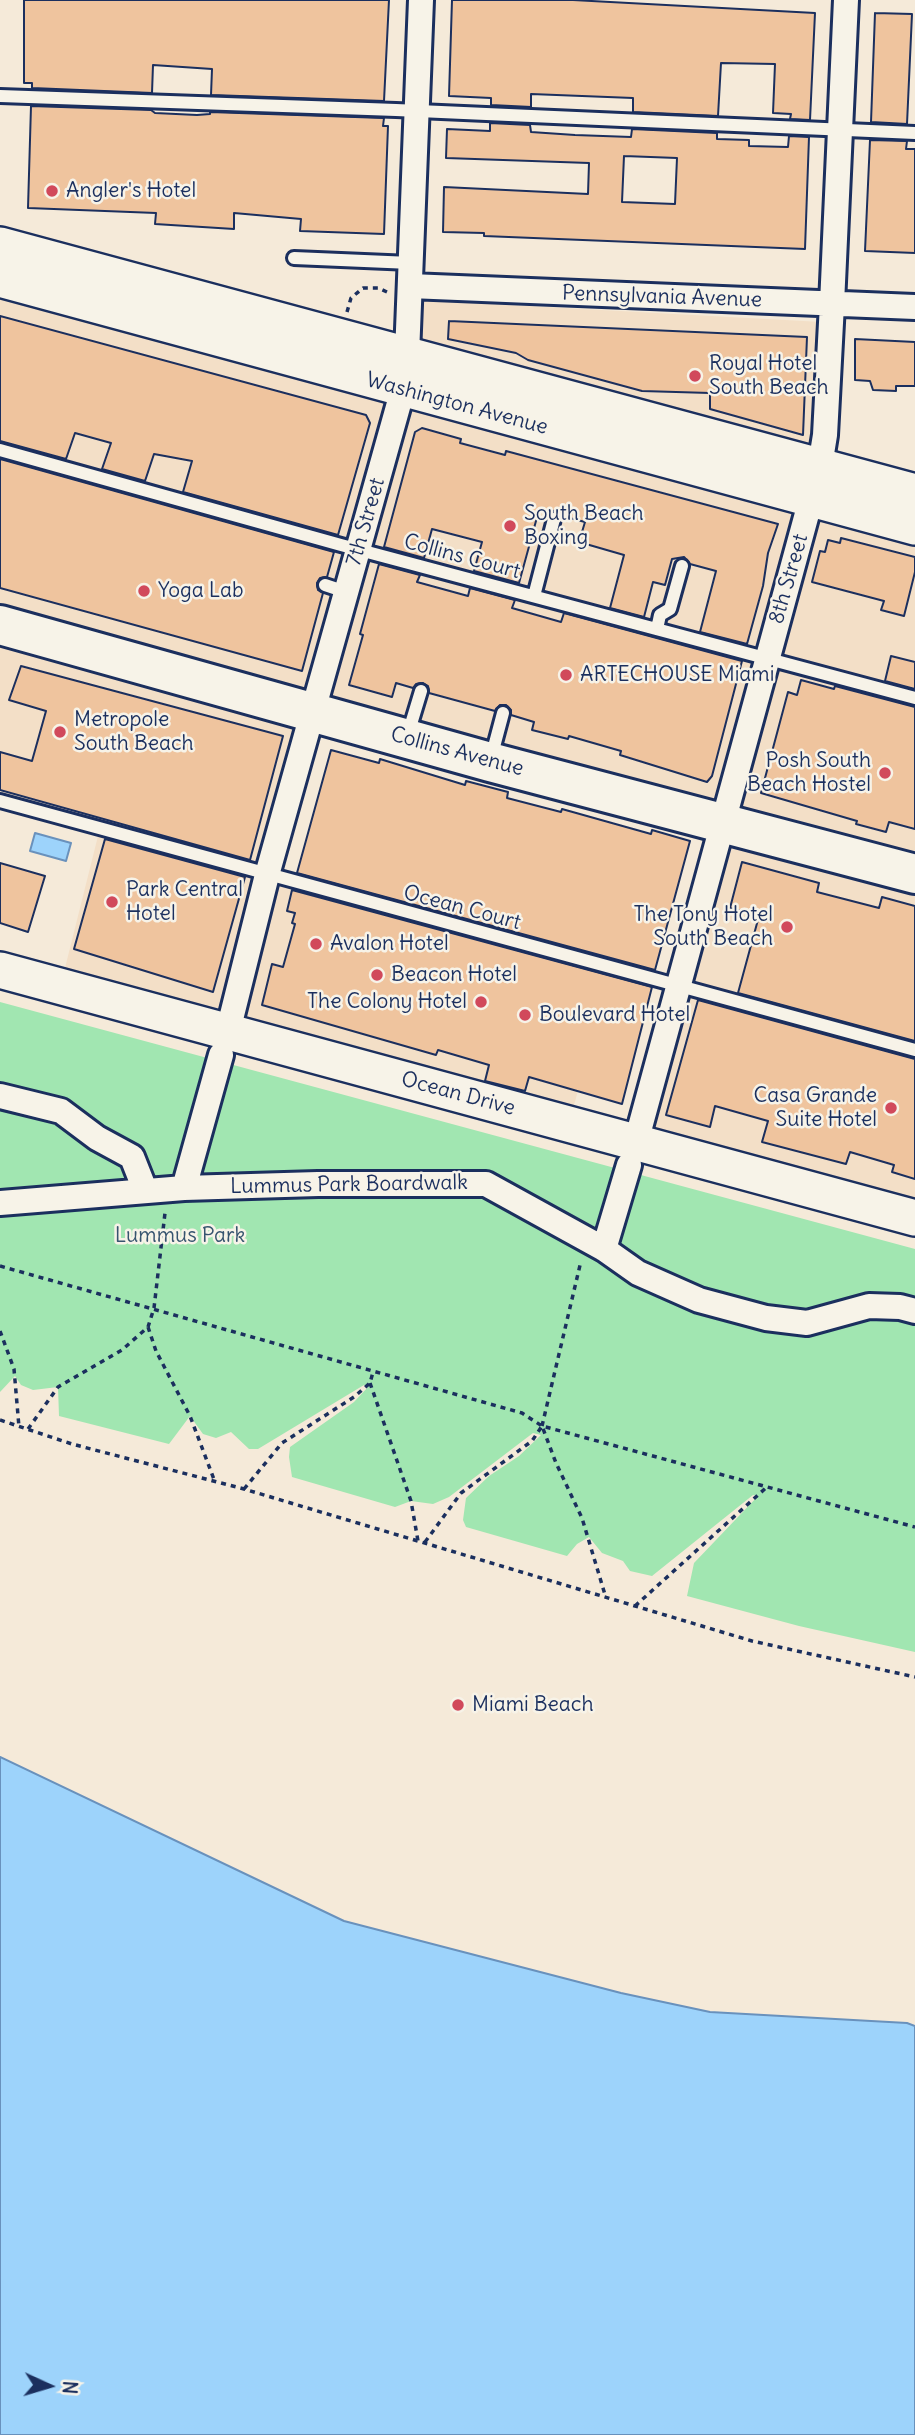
<!DOCTYPE html>
<style>
body{margin:0}
#map{position:relative;width:915px;height:2435px;overflow:hidden;background:#f5ead9;font-family:Delius,sans-serif}
canvas{display:block}
.north{position:absolute;left:14px;top:2351px;width:70px;height:70px;-webkit-text-stroke:5px #f7f3e8;paint-order:stroke;rotate:94deg;font-size:19px;font-weight:700;line-height:28px;text-align:center;color:#1b2f5e}
.north::after{content:'';display:block;margin:auto;width:24px;height:32px;background:#1b2f5e;clip-path:polygon(50% 0,100% 100%,50% 72%,0 100%)}
</style>
<div id="map">
<canvas width="915" height="2435"></canvas>
<div class="north">N</div>
</div>
<script>
const ctx = document.querySelector('canvas').getContext('2d');
ctx.lineJoin = 'round';
function paint(path, color) { ctx.fillStyle = color; ctx.fill(path, 'evenodd'); }
const poly = rows => new Path2D(rows.map(r => 'M' + r).join(''));
function trace(path, color, width, dash) { ctx.strokeStyle = color; ctx.lineWidth = width; ctx.lineCap = dash ? 'butt' : 'round'; ctx.setLineDash(dash || []); ctx.stroke(path); }
function write(font, color, halo, rows, align = 'center') {
  ctx.font = font + ' Delius,sans-serif'; ctx.lineWidth = 5; ctx.setLineDash([]); ctx.textBaseline = 'middle'; ctx.strokeStyle = halo; ctx.fillStyle = color; for (const [text, x, y, turn = 0] of rows) {
    ctx.save(); ctx.translate(x, y); ctx.rotate((+turn || 0) * Math.PI / 180); ctx.textAlign = isNaN(turn) ? turn : align; if (halo) ctx.strokeText(text, 0, 0); ctx.fillText(text, 0, 0); ctx.restore();
  }
}
const built = poly([
 [0,293,409,400,418,300,840,323,822,519,915,542,915,1209,649,1136,730,833,312,706,256,879,611,972,571,1116,486,1093,449,1073,65,968,98,836,0,809]
]);
const green = poly([
 [0,1002,915,1249,915,1652,799,1626,687,1596,694,1563,758,1496,753,1495,652,1576,630,1571,623,1561,602,1553,589,1537,577,1544,567,1556,466,1527,463,1520,466,1498,489,1476,519,1456,541,1435,533,1433,449,1497,433,1504,411,1501,395,1507,292,1477,289,1457,290,1447,354,1402,368,1387,364,1385,258,1449,249,1449,231,1432,216,1438,203,1434,190,1416,169,1444,59,1416,58,1387,33,1390,21,1385,15,1376,0,1392]
]);
const water = poly([
 [35,833,71,843,66,861,30,851,35,833],
 [0,1757,344,1921,621,1993,710,2012,907,2023,915,2026,915,2435,0,2435,0,1757]
]);
const building = poly([
 [24,0,389,0,384,101,211,95,212,69,153,65,152,93,32,88,32,83,24,83,24,0],
 [452,0,573,0,815,13,810,120,790,119,791,114,773,113,775,64,721,63,718,116,633,112,633,98,531,94,531,107,491,105,491,98,449,96,452,0],
 [875,13,912,14,907,124,871,122,875,13],
 [31,106,151,110,155,113,197,115,210,114,210,112,384,118,383,126,388,126,384,234,300,231,301,219,234,213,234,229,155,224,156,213,28,208,31,106],
 [490,123,530,125,531,132,575,135,631,137,632,129,717,133,717,139,749,140,749,146,788,147,789,136,809,137,805,249,484,236,484,233,443,232,444,187,588,194,589,163,446,158,447,129,490,131,490,123],
 [624,156,677,158,675,204,622,202,624,156],
 [870,140,907,141,906,149,915,149,915,253,865,251,870,140],
 [0,316,366,415,370,423,338,535,183,492,192,461,154,454,145,481,102,469,111,443,75,433,66,459,0,441,0,316],
 [449,321,807,337,803,435,710,409,710,393,642,391,528,360,516,353,448,339,449,321],
 [855,339,915,342,915,386,896,386,896,391,873,390,870,381,855,380,855,339],
 [422,428,461,439,460,443,505,455,506,451,778,524,768,553,763,586,747,644,700,632,716,571,690,564,684,557,672,559,665,585,653,582,644,617,610,608,624,555,579,542,585,522,562,516,556,510,548,513,539,510,519,583,474,571,482,542,432,529,424,558,384,547,415,432,422,428],
 [0,459,334,552,327,577,320,578,317,583,318,590,323,593,302,671,0,588,0,459],
 [841,538,915,557,915,572,904,616,881,610,884,601,812,582,820,551,825,552,828,540,840,543,841,538],
 [379,564,420,575,417,582,468,596,470,588,515,600,512,608,561,622,564,613,742,661,712,776,707,782,620,755,621,751,569,736,568,739,532,730,534,722,511,715,511,710,506,705,500,705,495,711,429,693,428,686,423,683,416,684,413,688,396,683,392,697,349,685,363,635,360,634,379,564],
 [891,656,915,662,915,689,885,681,891,656],
 [21,666,283,736,250,860,0,790,0,752,32,761,46,711,9,700,21,666],
 [801,680,834,689,835,686,915,707,915,829,889,822,886,832,856,824,857,821,761,793,788,692,797,695,801,680],
 [331,750,379,763,380,759,465,785,466,781,508,792,507,798,561,812,562,809,651,834,652,830,690,841,655,970,297,873,331,750],
 [105,839,245,877,213,992,74,949,105,839],
 [742,862,819,883,817,892,879,908,882,897,915,906,915,1041,738,993,759,916,730,908,742,862],
 [0,863,45,876,28,932,0,923,0,863],
 [292,890,652,987,622,1104,529,1077,525,1091,485,1081,489,1065,438,1050,436,1055,262,1005,272,964,283,967,295,924,292,923,295,913,287,911,292,890],
 [698,1000,915,1059,915,1179,892,1172,894,1165,850,1152,846,1164,762,1142,768,1121,715,1106,710,1127,666,1115,698,1000]
]);
const path = poly([
 [347,312,351,298,363,288,378,288,387,292],
 [0,1266,522,1413,542,1426,915,1527],
 [148,1327,156,1351,190,1416,215,1482],
 [0,1331,14,1369,19,1427],
 [370,1383,411,1501,418,1541],
 [0,1420,72,1444,244,1489,752,1641,915,1677],
 [542,1426,581,1261],
 [28,1429,58,1387,122,1350,148,1327,154,1308,165,1213],
 [244,1489,282,1443,354,1397,370,1383,373,1372],
 [425,1542,461,1493,532,1441,542,1426,556,1463,582,1518,606,1598],
 [635,1606,768,1486]
]);
const lane = poly([
 [0,96,396,110,915,133],
 [294,258,411,263],
 [0,450,341,545,915,698],
 [325,585,346,592],
 [534,596,554,519],
 [657,629,660,615,670,609,682,566],
 [408,734,421,691],
 [491,758,503,713],
 [0,801,915,1050]
]);
const street = poly([
 [410,286,915,307],
 [228,1031,267,875,403,389,407,355,421,0],
 [0,1096,61,1111,97,1138,132,1157,145,1190],
 [636,1142,820,466,825,435,832,304,846,0],
 [184,1188,221,1055],
 [0,1203,184,1188,318,1184,486,1184,604,1249,638,1273,699,1300,766,1318,807,1323,869,1306,900,1307,915,1311],
 [604,1249,629,1165]
]);
const secondary = poly([
 [0,245,915,492],
 [0,279,915,527],
 [0,970,915,1218]
]);
const primary = poly([
 [0,625,490,762,915,874]
]);
const markers = [
 [52,191,7,"#d1495b"],
 [695,376,7,"#d1495b"],
 [510,526,7,"#d1495b"],
 [144,591,7,"#d1495b"],
 [566,675,7,"#d1495b"],
 [60,732,7,"#d1495b"],
 [885,773,7,"#d1495b"],
 [112,902,7,"#d1495b"],
 [787,927,7,"#d1495b"],
 [316,944,7,"#d1495b"],
 [377,975,7,"#d1495b"],
 [481,1002,7,"#d1495b"],
 [525,1015,7,"#d1495b"],
 [891,1108,7,"#d1495b"],
 [458,1705,7,"#d1495b"]
];
const poiNames = [
 ["Angler's Hotel",66,191],
 ["Royal Hotel",709,364],
 ["South Beach",709,388],
 ["South Beach",524,514],
 ["Boxing",524,538],
 ["Yoga Lab",158,591],
 ["ARTECHOUSE Miami",580,675],
 ["Metropole",74,720],
 ["South Beach",74,744],
 ["Posh South",871,761,"right"],
 ["Beach Hostel",871,785,"right"],
 ["Park Central",126,890],
 ["Hotel",126,914],
 ["The Tony Hotel",773,915,"right"],
 ["South Beach",773,939,"right"],
 ["Avalon Hotel",330,944],
 ["Beacon Hotel",391,975],
 ["The Colony Hotel",467,1002,"right"],
 ["Boulevard Hotel",539,1015],
 ["Casa Grande",877,1096,"right"],
 ["Suite Hotel",877,1120,"right"],
 ["Miami Beach",472,1705]
];
const streetNames = [
 ["Pennsylvania Avenue",662,297,2],
 ["Washington Avenue",457,404,15],
 ["7th Street",366,522,-74],
 ["Collins Court",462,557,15],
 ["8th Street",789,579,-74],
 ["Collins Avenue",457,752,15],
 ["Ocean Court",462,908,15],
 ["Ocean Drive",458,1094,15],
 ["Lummus Park Boardwalk",349,1185,-1]
];
const parkNames = [
 ["Lummus Park",180,1236]
];
paint(built, '#f3dfc7');
paint(green, '#a1e6b1');
paint(water, '#9dd3fb');
trace(water, '#6991bc', 2);
paint(building, '#efc49e');
trace(building, '#1b2f5e', 2);
trace(lane, '#1b2f5e', 18);
trace(street, '#1b2f5e', 30);
trace(secondary, '#1b2f5e', 40);
trace(primary, '#1b2f5e', 44);
trace(path, '#1b2f5e', 3.5, [5, 5]);
trace(lane, '#f7f3e8', 12);
trace(street, '#f7f3e8', 24);
trace(secondary, '#f7f3e8', 35);
trace(primary, '#f7f3e8', 38);
for (const [x, y, r, color] of markers) { const dot = new Path2D(); dot.arc(x, y, r, 0, 2 * Math.PI); ctx.fillStyle = color; ctx.fill(dot); trace(dot, '#f7f3e8', 2.5); }
write('21px', '#1b2f5e', '#f7f3e8', poiNames, 'left');
write('21px', '#1b2f5e', '#f7f3e8', streetNames);
write('21px', '#36546f', '#f7f3e8', parkNames);
</script>
